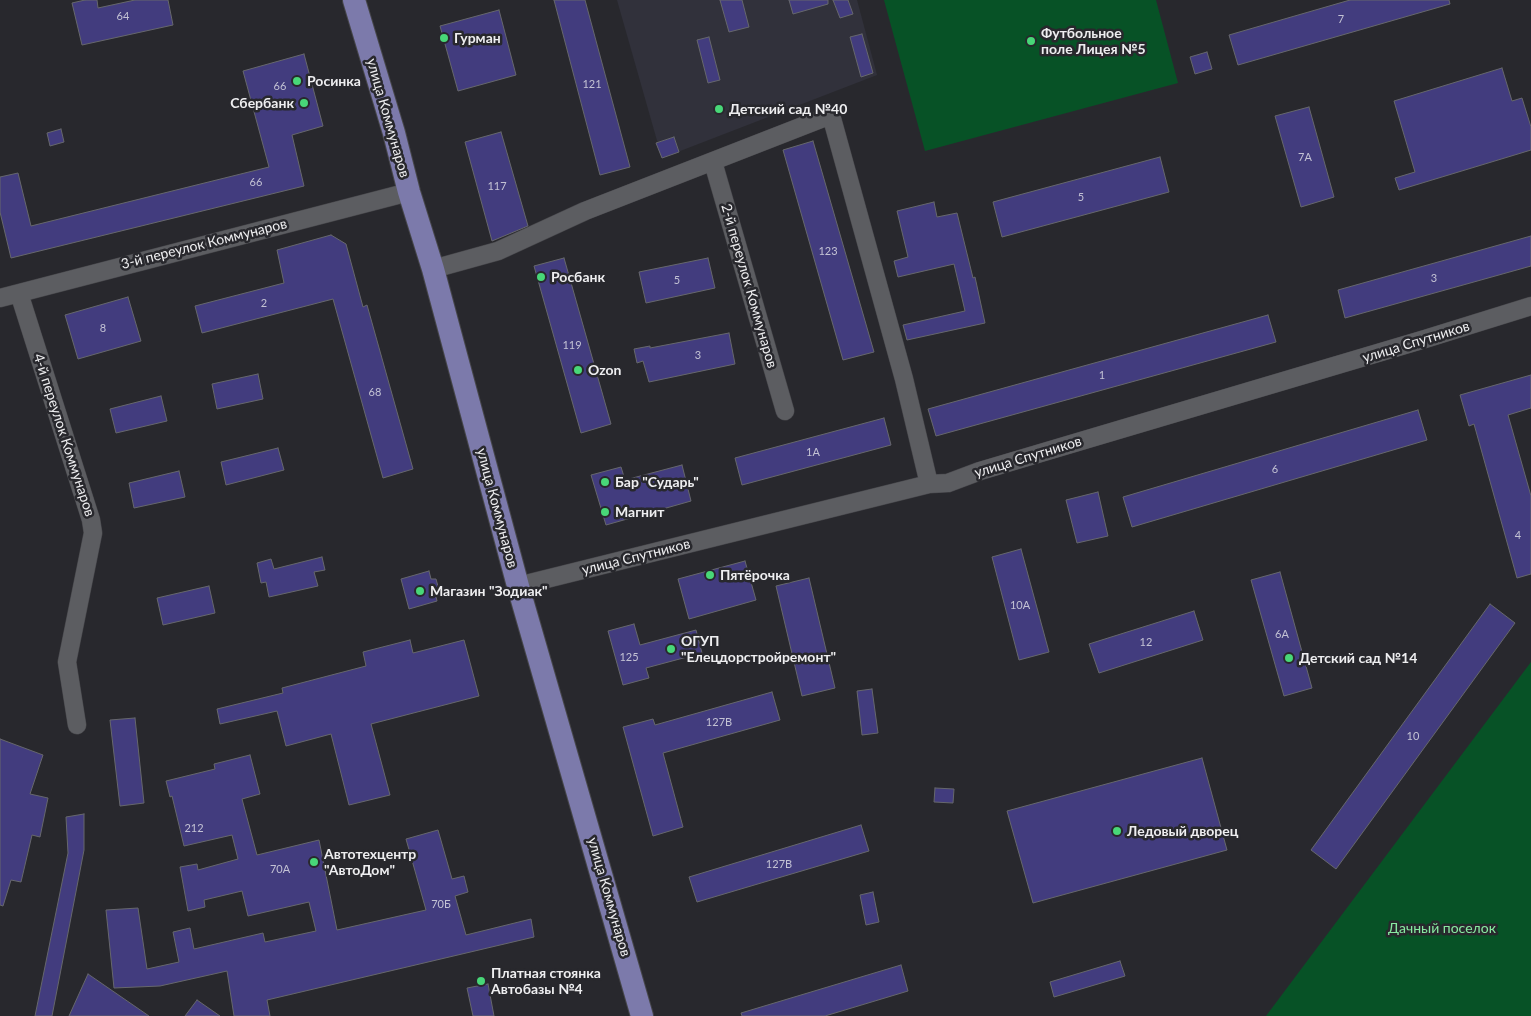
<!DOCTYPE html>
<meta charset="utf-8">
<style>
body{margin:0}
canvas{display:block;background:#28282d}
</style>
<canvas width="1531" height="1016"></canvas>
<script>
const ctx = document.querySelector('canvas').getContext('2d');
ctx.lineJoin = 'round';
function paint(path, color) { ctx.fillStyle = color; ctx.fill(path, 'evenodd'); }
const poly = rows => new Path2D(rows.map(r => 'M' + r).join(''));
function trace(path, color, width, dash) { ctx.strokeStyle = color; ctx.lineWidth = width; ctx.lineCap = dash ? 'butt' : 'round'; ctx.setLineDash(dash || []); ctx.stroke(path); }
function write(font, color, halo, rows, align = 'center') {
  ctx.font = font + ' Lato,sans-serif'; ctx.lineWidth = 5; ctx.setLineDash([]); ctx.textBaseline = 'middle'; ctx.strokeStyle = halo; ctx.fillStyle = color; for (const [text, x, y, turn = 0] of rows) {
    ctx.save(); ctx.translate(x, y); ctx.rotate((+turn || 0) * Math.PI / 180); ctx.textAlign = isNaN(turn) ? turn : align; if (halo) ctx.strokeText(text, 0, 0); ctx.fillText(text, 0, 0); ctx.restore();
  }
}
const built = poly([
 [617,0,857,0,877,75,662,158]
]);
const green = poly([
 [884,0,1156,0,1178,83,925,151],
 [1531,662,1531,1016,1266,1016]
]);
const building = poly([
 [85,0,97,0,98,8,135,0,168,0,173,25,82,45,72,3,85,0],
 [554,0,585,0,630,167,600,175,554,0],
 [720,0,742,0,749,27,729,32,720,0],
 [789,0,828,0,828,4,793,14,789,0],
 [833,0,848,0,853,14,840,18,833,0],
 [1350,0,1449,0,1450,4,1238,65,1229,35,1350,0],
 [499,10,516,75,458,91,440,26,499,10],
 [862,34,873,73,861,77,850,37,862,34],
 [709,37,720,80,708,83,697,40,709,37],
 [1207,52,1212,69,1195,74,1190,57,1207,52],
 [304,54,323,126,292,135,304,186,11,258,0,212,0,177,18,173,31,226,269,167,243,71,304,54],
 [1502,68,1512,101,1522,98,1531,127,1531,150,1399,190,1395,178,1415,172,1394,101,1502,68],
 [1309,107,1334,197,1301,207,1275,116,1309,107],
 [61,129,64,142,50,146,47,133,61,129],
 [501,132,528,226,492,241,465,142,501,132],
 [674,137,679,152,662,158,656,143,674,137],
 [813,141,874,352,843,360,783,150,813,141],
 [1160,157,1169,192,1002,237,993,202,1160,157],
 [934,202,937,217,957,213,973,278,975,277,985,323,907,340,903,325,965,311,954,264,898,277,894,261,908,257,897,211,934,202],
 [331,235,346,244,363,307,367,305,413,469,383,478,333,299,202,333,195,306,284,283,277,250,331,235],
 [1531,236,1531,266,1345,318,1338,290,1531,236],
 [564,258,611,424,581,433,534,266,564,258],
 [708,258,715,288,646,303,639,272,708,258],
 [128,297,141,341,78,359,65,315,128,297],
 [1268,315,1276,342,936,436,928,409,1268,315],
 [729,333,735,364,649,382,643,361,637,363,634,349,650,346,650,348,729,333],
 [258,374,263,399,217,409,212,384,258,374],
 [1531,375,1531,408,1508,415,1531,496,1531,574,1517,578,1474,424,1469,426,1460,395,1531,375],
 [161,396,167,421,116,433,110,409,161,396],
 [1418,410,1427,440,1132,527,1123,497,1418,410],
 [884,418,891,445,742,485,735,458,884,418],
 [278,448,284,470,226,485,221,462,278,448],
 [682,465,691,501,606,525,591,475,621,467,625,480,682,465],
 [179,471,185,497,134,508,129,483,179,471],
 [1098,492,1108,536,1077,543,1066,500,1098,492],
 [1021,549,1049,652,1019,660,992,557,1021,549],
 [322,557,325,570,314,572,318,586,269,597,266,582,261,583,257,563,271,559,274,569,322,557],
 [745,561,756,600,689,619,678,579,745,561],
 [429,571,431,579,436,579,439,590,435,592,437,601,409,609,401,579,429,571],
 [1280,572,1312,688,1284,696,1251,580,1280,572],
 [809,578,835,688,802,696,776,586,809,578],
 [209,586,215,613,163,625,157,598,209,586],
 [1490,604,1515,623,1336,869,1311,850,1490,604],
 [1194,611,1203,640,1099,673,1089,644,1194,611],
 [634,624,640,645,696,630,702,653,646,668,649,678,623,685,608,631,634,624],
 [410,640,413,653,464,640,479,696,371,724,390,795,349,805,331,734,286,746,277,711,220,724,217,709,283,693,282,688,366,666,363,652,410,640],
 [872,689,878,733,862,735,857,691,872,689],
 [772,692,780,720,663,753,683,827,653,836,623,727,653,719,655,725,772,692],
 [135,718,144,803,120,806,110,720,135,718],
 [0,739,43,755,30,794,48,798,40,837,32,835,21,882,11,880,3,906,0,905,0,739],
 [250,755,260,794,242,799,257,855,319,840,337,930,426,910,406,839,438,830,452,879,464,876,468,892,455,896,466,935,531,919,534,937,267,1000,270,1016,234,1016,227,971,160,986,114,988,106,910,138,908,147,969,179,962,173,932,190,928,194,949,263,933,265,942,316,931,309,902,248,916,242,891,204,900,205,907,188,911,180,867,197,864,198,870,238,859,232,835,184,846,172,796,170,797,166,781,215,769,214,764,250,755],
 [1202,758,1227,850,1033,903,1007,811,1202,758],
 [935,788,954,789,953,803,934,802,935,788],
 [84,814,84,850,52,1016,35,1016,68,853,66,817,84,814],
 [861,825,869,851,697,902,689,877,861,825],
 [873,892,879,922,866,925,860,895,873,892],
 [1120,961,1125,976,1054,997,1050,982,1120,961],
 [901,965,908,991,825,1016,742,1016,741,1013,901,965],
 [88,974,149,1016,69,1016,88,974],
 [488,984,494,1016,473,1016,467,988,488,984],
 [197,1000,220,1016,185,1016,197,1000]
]);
const minor = poly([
 [713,162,785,411],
 [433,269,498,251,585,211,831,115,904,379,929,484],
 [19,293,91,520,93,533,67,662,77,725],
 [0,298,409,192],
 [518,586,929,484,948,483,980,471,1425,339,1531,306]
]);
const major = poly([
 [354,0,394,133,409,192,433,269,518,586,642,1016]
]);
const markers = [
 [444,38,5,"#48d778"],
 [1031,41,5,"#48d778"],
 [297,81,5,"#48d778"],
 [304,103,5,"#48d778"],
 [719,109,5,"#48d778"],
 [541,277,5,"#48d778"],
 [578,370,5,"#48d778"],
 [605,482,5,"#48d778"],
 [605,512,5,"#48d778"],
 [710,575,5,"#48d778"],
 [420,591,5,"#48d778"],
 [671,649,5,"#48d778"],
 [1289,658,5,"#48d778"],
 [1117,831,5,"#48d778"],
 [314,862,5,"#48d778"],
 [481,981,5,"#48d778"]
];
const numberNames = [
 ["64",123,16],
 ["7",1341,19],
 ["121",592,84],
 ["66",280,86],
 ["7А",1305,157],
 ["66",256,182],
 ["117",497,186],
 ["5",1081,197],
 ["123",828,251],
 ["3",1434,278],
 ["5",677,280],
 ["2",264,303],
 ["8",103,328],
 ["119",572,345],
 ["3",698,355],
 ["1",1102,375],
 ["68",375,392],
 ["1А",813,452],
 ["6",1275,469],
 ["4",1518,535],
 ["10А",1020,605],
 ["6А",1282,634],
 ["12",1146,642],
 ["125",629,657],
 ["127В",719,722],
 ["10",1413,736],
 ["212",194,828],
 ["127В",779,864],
 ["70А",280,869],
 ["70Б",441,904]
];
const poiNames = [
 ["Футбольное",1041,33],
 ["поле Лицея №5",1041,49],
 ["Гурман",454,38],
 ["Росинка",307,81],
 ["Сбербанк",294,103,"right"],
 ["Детский сад №40",729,109],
 ["Росбанк",551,277],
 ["Ozon",588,370],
 ["Бар \"Сударь\"",615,482],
 ["Магнит",615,512],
 ["Пятёрочка",720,575],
 ["Магазин \"Зодиак\"",430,591],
 ["ОГУП",681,641],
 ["\"Елецдорстройремонт\"",681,657],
 ["Детский сад №14",1299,658],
 ["Ледовый дворец",1127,831],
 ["Автотехцентр",324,854],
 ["\"АвтоДом\"",324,870],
 ["Платная стоянка",491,973],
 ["Автобазы №4",491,989]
];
const streetNames = [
 ["улица Коммунаров",388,118,74],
 ["3-й переулок Коммунаров",204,244,-14],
 ["2-й переулок Коммунаров",749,286,74],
 ["улица Спутников",1416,342,-17],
 ["4-й переулок Коммунаров",64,435,72],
 ["улица Спутников",1028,457,-17],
 ["улица Коммунаров",497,508,75],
 ["улица Спутников",636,557,-14],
 ["улица Коммунаров",609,897,74]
];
const parkNames = [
 ["Дачный поселок",1442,928]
];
paint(built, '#31313b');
paint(green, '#075226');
paint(building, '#423c7e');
trace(building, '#66676c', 1);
trace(minor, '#46464a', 19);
trace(major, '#46464a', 24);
trace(minor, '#5c5d61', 18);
trace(major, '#7c7aab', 22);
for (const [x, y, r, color] of markers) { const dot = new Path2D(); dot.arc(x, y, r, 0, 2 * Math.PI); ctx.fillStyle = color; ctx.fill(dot); trace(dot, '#28282d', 2); }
write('11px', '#c3c2d4', null, numberNames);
write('bold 14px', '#eeeef0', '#28282d', poiNames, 'left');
write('14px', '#eeeef0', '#28282d', streetNames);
write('14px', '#88e9a1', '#28282d', parkNames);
</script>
